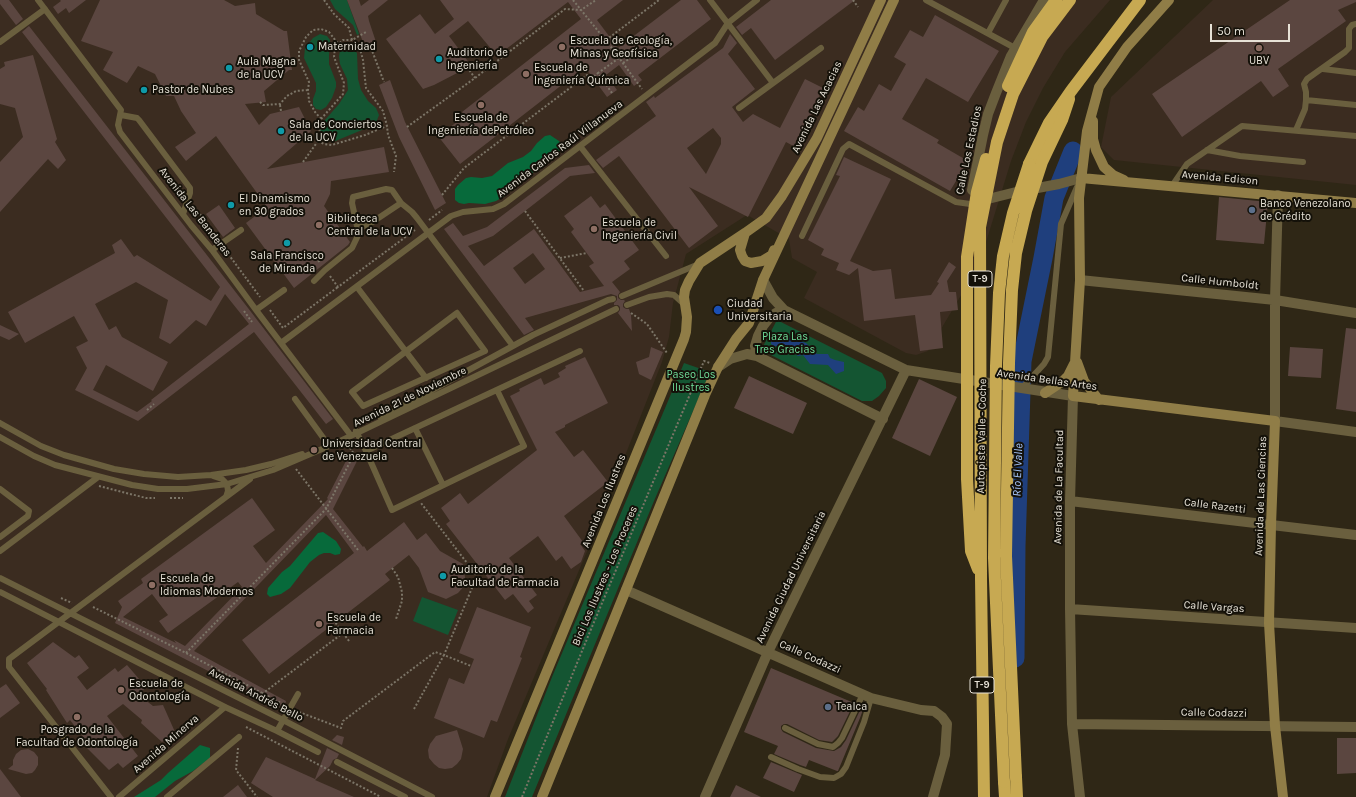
<!DOCTYPE html>
<meta charset="utf-8">
<style>
body{margin:0}
#map{position:relative;width:1356px;height:797px;overflow:hidden;background:#2f2716;font-family:Karla,sans-serif}
canvas{display:block}
.scale{position:absolute;left:1210px;top:24px;width:80px;height:18px;box-sizing:border-box;border:2px solid #e7e2d7;border-top:0;padding-left:5px;font-size:12px;line-height:14px;white-space:nowrap;color:#e7e2d7;-webkit-text-stroke:3px #141109;paint-order:stroke}
</style>
<div id="map">
<canvas width="1356" height="797"></canvas>
<div class="scale">50 m</div>
</div>
<script>
const ctx = document.querySelector('canvas').getContext('2d');
ctx.lineJoin = 'round';
function paint(path, color) { ctx.fillStyle = color; ctx.fill(path, 'evenodd'); }
const poly = rows => new Path2D(rows.map(r => 'M' + r).join(''));
function trace(path, color, width, dash) { ctx.strokeStyle = color; ctx.lineWidth = width; ctx.lineCap = dash ? 'butt' : 'round'; ctx.setLineDash(dash || []); ctx.stroke(path); }
function write(font, color, halo, rows, align = 'center') {
  ctx.font = font + ' Karla,sans-serif'; ctx.lineWidth = 4; ctx.setLineDash([]); ctx.textBaseline = 'middle'; ctx.strokeStyle = halo; ctx.fillStyle = color; for (const [text, x, y, turn = 0] of rows) {
    ctx.save(); ctx.translate(x, y); ctx.rotate((+turn || 0) * Math.PI / 180); ctx.textAlign = isNaN(turn) ? turn : align; if (halo) ctx.strokeText(text, 0, 0); ctx.fillText(text, 0, 0); ctx.restore();
  }
}
const education = poly([
 [0,0,1110,0,1065,52,1043,88,1026,122,1011,161,979,265,928,351,916,355,906,353,804,298,817,272,792,258,789,239,747,215,686,254,673,303,669,337,662,362,593,537,508,739,487,797,0,797],
 [1213,0,1356,0,1356,185,1114,160,1101,147,1111,97]
]);
const green = poly([
 [330,0,347,0,359,34,357,35,353,25,335,9],
 [320,34,327,36,330,40,329,56,329,64,336,82,336,87,332,98,326,107,321,110,316,109,313,105,313,99,316,91,316,83,304,58,305,48,313,38],
 [346,46,351,47,357,53,358,79,361,90,368,101,376,108,379,115,376,123,370,128,362,130,333,142,323,137,320,133,320,130,325,120,339,104,348,90,347,79,340,64,339,56,340,51],
 [777,320,882,373,886,381,886,388,879,396,872,401,862,401,761,350],
 [684,363,710,372,654,501,532,797,505,797,552,677],
 [422,597,458,610,448,635,413,621]
]);
const forest = poly([
 [550,135,559,141,562,145,561,150,553,158,513,187,506,195,496,201,485,204,469,203,464,204,459,203,455,200,455,189,458,185,466,178,471,177,482,178,492,176,508,163,523,157,531,151,537,143,545,136],
 [323,532,336,541,341,549,340,554,335,555,330,553,324,553,319,555,310,562,290,588,281,594,270,597,267,594,268,588,282,572,290,566,318,533],
 [200,745,210,748,210,758,193,771,175,781,155,797,134,797,161,780,168,773]
]);
const water = poly([
 [775,333,806,343,817,354,828,354,830,358,835,360,844,362,844,371,836,374,828,365,810,364,803,355,798,356,789,349,781,346,774,346,771,344,771,340]
]);
const river = poly([
 [1015,658,1016,546,1022,361,1043,258,1054,198,1073,151]
]);
const building = poly([
 [0,0,9,0,23,19,16,25,0,4],
 [60,0,86,0,69,13,66,8,58,14,53,7,61,1],
 [100,0,224,0,235,6,255,3,256,14,284,31,287,31,292,70,289,70,264,91,266,102,245,104,259,125,270,114,299,107,311,131,267,169,384,147,389,172,331,181,330,194,324,206,350,242,348,245,294,288,246,223,267,207,216,136,186,161,175,147,196,133,181,111,174,96,166,96,155,74,138,66,127,83,103,70,113,52,81,41],
 [347,0,359,0,361,6,369,0,388,0,368,16,369,21,377,45,366,50],
 [440,0,623,0,597,20,618,48,681,0,697,0,711,19,638,75,642,80,634,86,619,65,606,75,617,90,607,97,585,67,460,164,438,136,465,116,462,112,581,19,568,2,497,56,468,21,449,36,470,64,463,70,434,85,423,89,386,39,420,14,435,34,454,19],
 [771,0,855,0,775,60,751,28,742,35,736,27],
 [1290,0,1356,0,1356,2,1338,10,1346,21,1278,69,1289,86,1273,97,1261,81,1182,137,1152,94],
 [935,15,999,51,968,102,926,78,902,119,939,140,937,143,968,161,950,191,844,131,858,107,864,111,879,84,891,91,906,64,894,57,910,30,923,37],
 [29,26,248,308,333,419,326,424,254,332,138,421,75,390,87,368,76,347,88,341,74,316,25,343,8,312,115,253,112,245,121,239,134,257,137,255,211,301,220,287,22,32],
 [136,282,168,300,159,338,170,344,196,320,206,326,225,294,249,324,151,400,152,401,137,412,93,390,106,365,153,391,168,362,122,337,116,326,109,330,95,304],
 [730,34,737,43,728,54,755,89,732,107,743,122,753,114,780,128,805,79,823,88,797,148,786,142,748,217,689,187,718,226,689,248,619,156,603,168,596,160,656,116,646,102,654,96,655,98,723,48],
 [713,128,721,138,721,144,706,174,687,148],
 [33,55,57,139,55,142,66,160,58,169,48,159,0,212,0,162,23,137,15,108,0,104,0,69,5,66,4,62],
 [390,80,405,122,446,203,435,210,399,137,379,85],
 [844,157,891,179,850,261,873,271,891,269,895,299,931,295,939,283,937,282,949,262,956,267,947,281,949,292,956,292,958,310,940,312,943,348,920,351,915,315,864,321,858,268,849,275,836,270,839,263,821,255,824,249,808,240,840,176,836,175],
 [589,165,595,173,570,176,493,236,468,246,484,266,534,229,580,292,604,286,589,266,594,263,571,232,574,229,564,216,591,196,600,208,605,204,639,250,624,261,630,269,612,282,620,292,618,295,618,298,621,300,624,300,625,301,623,304,623,307,626,309,629,309,631,315,632,331,618,313,620,310,620,307,618,305,614,305,614,303,617,300,617,296,611,294,525,318,534,330,524,335,444,229,453,223,463,236,487,227,565,168],
 [533,253,545,269,525,284,513,268],
 [1219,197,1268,202,1264,244,1216,240],
 [219,205,235,228,223,237,206,214],
 [0,325,19,334,9,340,0,336],
 [1346,328,1356,329,1356,412,1336,409],
 [651,347,663,352,651,380,639,374,636,362,649,357],
 [1290,347,1323,349,1321,378,1288,376],
 [585,357,608,403,565,425,565,427,555,432,574,457,583,450,608,482,564,516,583,542,580,544,585,551,581,562,571,569,562,556,556,561,538,536,509,558,537,595,529,601,534,608,528,613,513,594,505,600,446,524,450,521,441,508,460,493,468,504,537,450,510,396,520,391,519,389,541,378,544,385,560,377,558,373,566,368,565,366],
 [749,376,807,403,793,434,734,408],
 [919,379,957,397,930,456,892,438],
 [348,457,357,461,333,509,363,547,364,546,367,551,404,522,417,540,426,533,440,551,463,564,466,584,458,593,446,599,428,592,419,568,409,555,385,574,390,580,269,674,242,640,354,553,326,515,194,651,286,701,285,705,282,709,115,623,122,607,118,601,143,583,141,579,252,498,275,530,253,546,266,563,328,499,327,498],
 [238,582,242,587,185,646,174,640,176,643,123,617,152,594,168,615,159,621,168,633],
 [477,607,531,627,520,657,522,658,497,722,491,720,484,738,434,718,449,678,464,684,474,659,459,653],
 [53,642,75,658,79,655,89,668,77,677,87,690,115,668,118,672,127,665,146,687,139,695,153,706,163,705,175,732,162,742,141,723,142,720,123,704,107,716,138,756,123,768,118,763,109,770,83,744,86,741,70,720,67,723,46,690,47,689,27,663],
 [771,668,854,703,838,736,832,742,819,740,787,724,784,724,781,726,781,729,783,732,816,748,834,751,841,747,846,740,862,706,864,707,860,718,838,771,837,771,809,760,806,767,800,765,774,754,778,746,744,732],
 [6,684,20,703,0,718,0,688],
 [457,730,463,749,461,759,457,764,452,768,445,769,439,768,434,764,429,758,428,750,430,744,436,736],
 [337,735,344,737,342,745,332,740],
 [1337,738,1356,738,1356,773,1337,774],
 [327,748,339,754,337,758,333,760,330,766,315,780,354,797,273,797,251,783,266,757,315,779],
 [28,749,34,752,38,757,38,765,35,770,32,773,26,774,8,769,13,765,13,760,16,754,21,750],
 [771,762,802,775,794,792,763,778],
 [0,769,21,797,0,797],
 [238,785,247,797,223,797],
 [736,785,761,797,730,797]
]);
const path = poly([
 [324,0,334,14,349,28,352,40,366,32],
 [573,0,611,47,642,89],
 [853,0,858,7],
 [606,40,659,0],
 [371,48,384,82],
 [623,63,638,53],
 [467,67,475,78],
 [612,93,598,73,619,58],
 [260,102,263,105,280,104,287,96,296,91,308,90],
 [280,105,281,111],
 [321,119,315,112,309,101,308,90,309,82,299,60,299,51,306,37,313,30,321,29,329,32,339,45],
 [407,127,475,78,565,9,581,10,596,0],
 [318,141,324,144,332,145,365,135,387,126],
 [303,162,318,141,321,119,343,94,344,83,334,57,335,48,343,40,352,40,360,49,363,60,366,88,383,111,387,126,388,135,396,156,394,172],
 [442,195,464,168,587,75,590,80,598,73],
 [525,211,584,291],
 [200,214,216,237],
 [429,220,442,210],
 [226,251,260,297],
 [316,257,320,263],
 [560,258,587,253],
 [330,276,338,287,415,230],
 [270,310,283,328,338,287],
 [244,311,252,322],
 [631,313,647,324,667,353],
 [147,410,154,404],
 [296,469,358,550],
 [99,486,146,498,155,498],
 [170,498,183,498],
 [392,568,398,577,402,592,402,601,396,619],
 [61,598,72,603],
 [93,607,186,653,283,704],
 [343,633,349,641],
 [186,653,326,509,354,454,348,445],
 [262,694,343,633,335,622],
 [414,709,444,655,471,666],
 [299,712,341,728,343,721,435,652,444,655,477,576,421,503],
 [246,727,381,797],
 [238,748,236,770,257,797],
 [522,797,589,634,704,361,710,363]
]);
const lane = poly([
 [38,0,121,110,118,125,120,132,191,225,212,250,256,310,349,433],
 [710,0,773,83],
 [926,0,1015,48],
 [988,33,1006,0],
 [0,42,45,9],
 [1323,69,1356,73],
 [1306,100,1356,105],
 [739,108,821,48],
 [121,115,137,118,139,120,190,188,190,193,183,214],
 [1296,130,1305,109,1306,100,1306,92,1304,84,1307,79,1345,52,1349,48,1349,29,1352,25,1356,24],
 [580,146,666,256],
 [1207,150,1240,156,1303,162],
 [1172,186,1187,164,1242,126,1356,136],
 [401,203,371,223,362,227,357,226,352,203,353,197,386,189,392,190,401,203,412,212,417,218,513,346],
 [802,236,843,149,849,144,956,202,970,204],
 [212,250,241,230],
 [314,281,325,270,352,248,362,227],
 [357,287,426,378],
 [622,296,699,264],
 [627,305,649,297,667,294,674,295,685,305],
 [256,310,284,290],
 [457,313,485,351,363,406,352,392,457,313],
 [281,343,451,216,463,212,493,209,504,204,715,43,728,23,757,0],
 [1021,389,1044,364,1048,357,1061,224,1077,187],
 [295,399,327,443],
 [381,418,533,335,608,300,613,299],
 [0,423,41,446,64,455,114,469,144,474,178,477,211,475,246,470,271,464,302,454],
 [415,428,443,485],
 [356,431,366,451,580,351],
 [0,437,34,456,55,465,132,485,158,489,187,489,227,484,273,470,336,443,616,309],
 [366,451,392,510,524,446,497,390],
 [213,476,222,479,227,484,228,491,226,497],
 [0,489,29,511,28,516,0,537],
 [0,551,98,477],
 [0,578,283,720,432,797],
 [0,592,225,707,277,731,318,752],
 [785,728,818,744,833,747,838,743,842,738,863,694],
 [277,731,298,694],
 [771,757,798,769,820,777,834,778,841,774,846,767,864,722,871,698],
 [337,762,405,797],
 [111,797,9,667,9,659,250,479],
 [119,797,225,707],
 [167,797,239,737]
]);
const street = poly([
 [972,190,983,135,988,114,996,93,1011,56,1044,0],
 [1278,195,1275,300,1275,421,1356,432],
 [980,201,1016,192,1059,184,1081,178],
 [763,280,773,298,784,310,906,370,1073,396,1070,501,1070,609,1072,724,1080,797],
 [1080,280,1275,300,1356,313],
 [757,356,755,346,758,336,763,326,770,317,776,313,784,310],
 [718,367,730,359,747,354,757,356,883,419],
 [1070,501,1356,535],
 [626,590,871,698,921,710,934,711,942,717,947,724,945,755,933,797],
 [1070,609,1356,628],
 [1072,724,1356,727],
 [705,797,768,652,906,370]
]);
const secondary = poly([
 [1169,0,1127,47,1099,87,1087,131,1079,198,1080,280,1073,396,1275,421,1271,525,1269,623,1275,726,1283,797],
 [1093,121,1093,139,1096,150,1104,167,1113,175,1124,180],
 [1081,178,1356,203],
 [745,233,740,250,742,256,745,261,751,263,762,261,772,255,774,250],
 [1077,362,1084,381,1099,400],
 [1045,393,1063,381,1068,376,1074,364],
 [495,797,684,339,686,332,687,317,684,297,685,290,689,281,700,263,745,233,766,218,782,196,817,138,881,0],
 [542,797,705,395,718,367,736,339,749,323,763,280,894,0]
]);
const highway = poly([
 [1029,164,1049,123,1071,91,1140,0],
 [981,578,984,797],
 [1016,777,1017,797],
 [1004,782,1005,797]
]);
const highwayBridge = poly([
 [1008,86,1033,32,1056,0],
 [978,569,971,551,967,479,967,257,977,192,986,159],
 [981,578,980,227,997,142,1013,94,1042,37,1070,0],
 [1016,777,1006,556,1009,363,1012,290,1016,253,1026,211,1042,162,1062,120,1069,99],
 [1004,782,994,558,996,366,999,293,1003,256,1013,213,1029,164]
]);
const markers = [
 [310,47,4,"#0f9aa8"],
 [562,47,4,"#8d6e63"],
 [1259,48,4,"#8d6e63"],
 [439,59,4,"#0f9aa8"],
 [229,68,4,"#0f9aa8"],
 [526,74,4,"#8d6e63"],
 [144,90,4,"#0f9aa8"],
 [481,105,4,"#8d6e63"],
 [281,131,4,"#0f9aa8"],
 [231,205,4,"#0f9aa8"],
 [1252,210,4,"#5c6f8a"],
 [319,225,4,"#8d6e63"],
 [594,229,4,"#8d6e63"],
 [287,243,4,"#0f9aa8"],
 [718,310,5,"#1a4fb4"],
 [314,450,4,"#8d6e63"],
 [443,576,4,"#0f9aa8"],
 [152,585,4,"#8d6e63"],
 [319,624,4,"#8d6e63"],
 [121,690,4,"#8d6e63"],
 [828,707,4,"#5c6f8a"],
 [77,717,4,"#8d6e63"]
];
const shields = [
 [980,279,24],
 [982,685,24]
];
const shieldNames = [
 ["T-9",980,279],
 ["T-9",982,685]
];
const poiNames = [
 ["Escuela de Geología,",570,41],
 ["Minas y Geofísica",570,54],
 ["Maternidad",318,47],
 ["Auditorio de",447,53],
 ["Ingeniería",447,66],
 ["UBV",1259,61,"center"],
 ["Aula Magna",237,62],
 ["de la UCV",237,75],
 ["Escuela de",534,68],
 ["Ingeniería Química",534,81],
 ["Pastor de Nubes",152,90],
 ["Escuela de",481,118,"center"],
 ["Ingeniería dePetróleo",481,131,"center"],
 ["Sala de Conciertos",289,125],
 ["de la UCV",289,138],
 ["El Dinamismo",239,199],
 ["en 30 grados",239,212],
 ["Banco Venezolano",1260,204],
 ["de Crédito",1260,217],
 ["Biblioteca",327,219],
 ["Central de la UCV",327,232],
 ["Escuela de",602,223],
 ["Ingeniería Civil",602,236],
 ["Sala Francisco",287,256,"center"],
 ["de Miranda",287,269,"center"],
 ["Ciudad",727,304],
 ["Universitaria",727,317],
 ["Universidad Central",322,444],
 ["de Venezuela",322,457],
 ["Auditorio de la",451,570],
 ["Facultad de Farmacia",451,583],
 ["Escuela de",160,579],
 ["Idiomas Modernos",160,592],
 ["Escuela de",327,618],
 ["Farmacia",327,631],
 ["Escuela de",129,684],
 ["Odontología",129,697],
 ["Tealca",836,707],
 ["Posgrado de la",77,730,"center"],
 ["Facultad de Odontología",77,743,"center"]
];
const streetNames = [
 ["Avenida Las Acacias",817,107,-64],
 ["Avenida Carlos Raúl Villanueva",560,149,-37],
 ["Calle Los Estadios",969,150,-78],
 ["Avenida Edison",1220,178,5],
 ["Avenida Las Banderas",195,212,52],
 ["Calle Humboldt",1220,282,6],
 ["Avenida Bellas Artes",1047,380,8],
 ["Avenida 21 de Noviembre",410,397,-26],
 ["Autopista Valle - Coche",982,436,-89],
 ["Avenida de La Facultad",1059,487,-89],
 ["Avenida de Las Ciencias",1261,496,-88],
 ["Avenida Los Ilustres",604,501,-68],
 ["Calle Razetti",1215,506,7],
 ["Bici Los Ilustres - Los Proceres",605,576,-67],
 ["Avenida Ciudad Universitaria",791,577,-64],
 ["Calle Vargas",1214,607,4],
 ["Calle Codazzi",810,657,24],
 ["Avenida Andrés Bello",256,695,27],
 ["Calle Codazzi",1214,713,1],
 ["Avenida Minerva",166,744,-41]
];
const parkNames = [
 ["Plaza Las",785,337],
 ["Tres Gracias",785,350],
 ["Paseo Los",691,375],
 ["Ilustres",691,388]
];
const waterNames = [
 ["Río El Valle",1018,470,-88]
];
paint(education, '#3b2c20');
paint(green, '#145532');
paint(forest, '#076a3b');
paint(water, '#1f3f7d');
trace(river, '#1f3f7d', 19);
paint(building, '#5b4640');
trace(path, '#7c7567', 2, [2, 2]);
trace(lane, '#6a5f3e', 6);
trace(street, '#6a5f3e', 10);
trace(secondary, '#907d47', 10);
trace(highway, '#c7a952', 12);
trace(highwayBridge, '#c7a952', 12);
for (const [x, y, r, color] of markers) { const dot = new Path2D(); dot.arc(x, y, r, 0, 2 * Math.PI); ctx.fillStyle = color; ctx.fill(dot); trace(dot, '#141109', 1.5); }
for (const [x, y, w] of shields) { const box = new Path2D(); box.roundRect(x - w / 2, y - 8, w, 16, 3); ctx.fillStyle = '#141109'; ctx.fill(box); trace(box, '#e7e2d7', 1); }
write('bold 10px', '#e7e2d7', null, shieldNames);
write('11px', '#e7e2d7', '#141109', poiNames, 'left');
write('11px', '#e7e2d7', '#141109', streetNames);
write('11px', '#70df9b', '#141109', parkNames);
write('italic 12px', '#a5c5fb', '#141109', waterNames);
</script>
